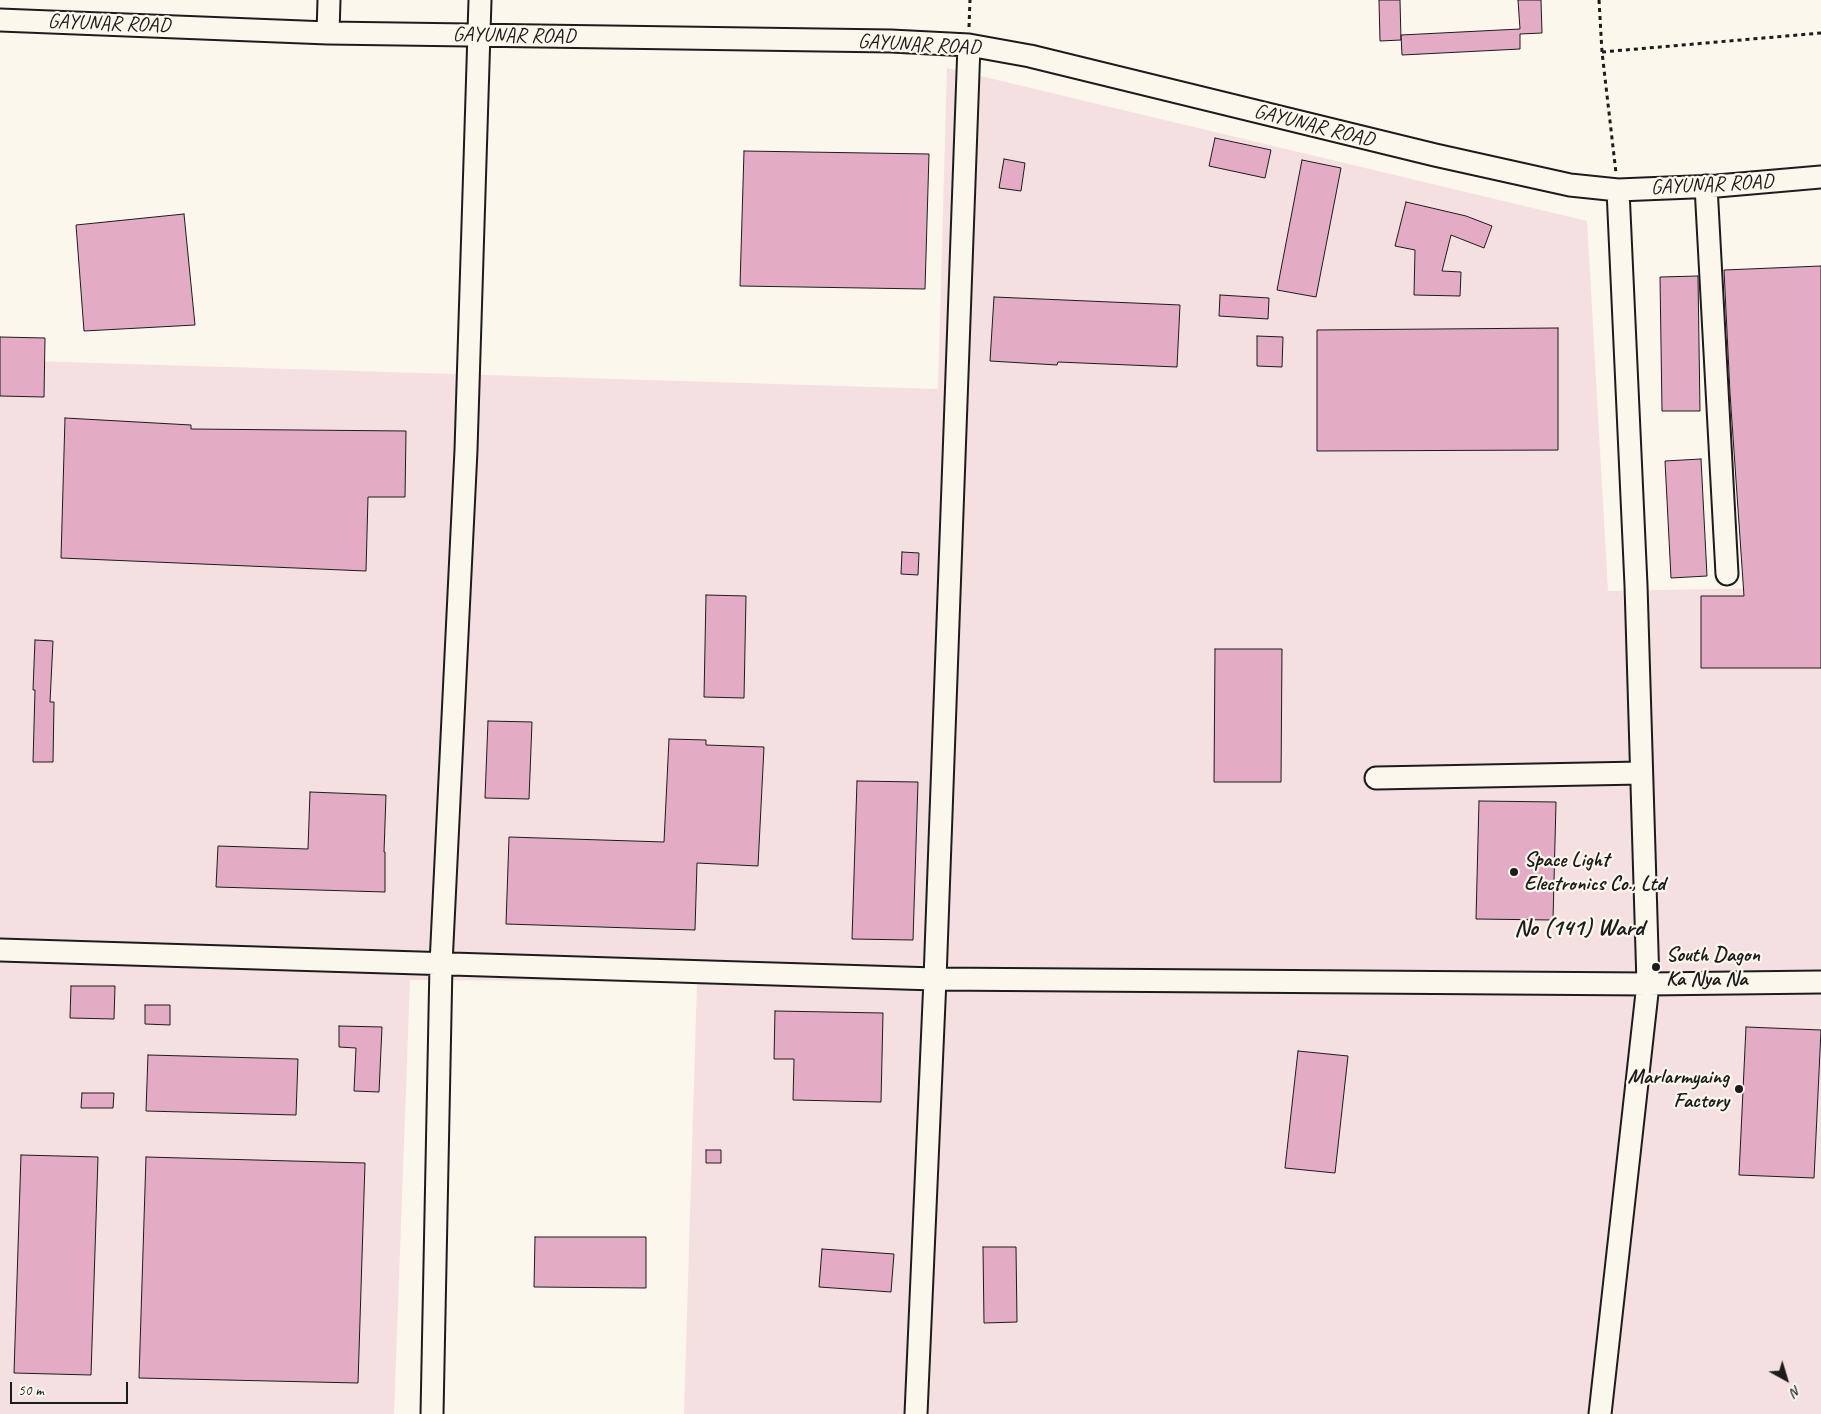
<!DOCTYPE html>
<style>
body{margin:0}
#map{position:relative;width:1821px;height:1414px;overflow:hidden;background:#fbf7ec;font-family:Caveat,sans-serif}
canvas{display:block}
.north{position:absolute;left:1761px;top:1354px;width:50px;height:50px;-webkit-text-stroke:4px #fbf7ec;paint-order:stroke;rotate:141deg;font-size:14px;font-weight:700;line-height:20px;text-align:center;color:#1c1c1c}
.north::after{content:'';display:block;margin:auto;width:18px;height:22px;background:#1c1c1c;clip-path:polygon(50% 0,100% 100%,50% 72%,0 100%)}
.scale{position:absolute;left:10px;top:1382px;width:118px;height:22px;box-sizing:border-box;border:2px solid #1c1c1c;border-top:0;padding-left:6px;font-size:15px;line-height:18px;white-space:nowrap;color:#1c1c1c;-webkit-text-stroke:4px #fbf7ec;paint-order:stroke}
</style>
<div id="map">
<canvas width="1821" height="1414"></canvas>
<div class="north">N</div>
<div class="scale">50 m</div>
</div>
<script>
const ctx = document.querySelector('canvas').getContext('2d');
ctx.lineJoin = 'round';
function paint(path, color) { ctx.fillStyle = color; ctx.fill(path, 'evenodd'); }
const poly = rows => new Path2D(rows.map(r => 'M' + r).join(''));
function trace(path, color, width, dash) { ctx.strokeStyle = color; ctx.lineWidth = width; ctx.lineCap = dash ? 'butt' : 'round'; ctx.setLineDash(dash || []); ctx.stroke(path); }
function write(font, color, halo, rows, align = 'center') {
  ctx.font = font + ' Caveat,sans-serif'; ctx.lineWidth = 4.5; ctx.setLineDash([]); ctx.textBaseline = 'middle'; ctx.strokeStyle = halo; ctx.fillStyle = color; for (const [text, x, y, turn = 0] of rows) {
    ctx.save(); ctx.translate(x, y); ctx.rotate((+turn || 0) * Math.PI / 180); ctx.textAlign = isNaN(turn) ? turn : align; if (halo) ctx.strokeText(text, 0, 0); ctx.fillText(text, 0, 0); ctx.restore();
  }
}
const built = poly([
 [947,68,1587,221,1608,591,1821,587,1821,1414,684,1414,697,982,410,980,394,1414,0,1414,0,360,938,389]
]);
const building = poly([
 [1379,0,1400,0,1401,40,1380,41,1379,0],
 [1518,0,1541,0,1542,33,1520,34,1520,49,1402,55,1401,35,1520,29,1518,0],
 [1215,138,1271,150,1265,178,1209,166,1215,138],
 [744,151,929,154,925,289,740,286,744,151],
 [1004,159,1025,163,1021,191,999,188,1004,159],
 [1302,160,1341,168,1316,297,1277,290,1302,160],
 [1406,202,1466,216,1492,226,1484,248,1451,235,1442,271,1461,272,1460,296,1414,295,1415,250,1395,246,1406,202],
 [184,214,195,325,84,331,76,225,184,214],
 [1821,266,1821,668,1701,668,1701,596,1744,596,1730,393,1724,270,1821,266],
 [1698,276,1700,411,1662,411,1660,277,1698,276],
 [1220,295,1269,298,1268,319,1219,316,1220,295],
 [994,297,1180,305,1177,367,1058,362,1057,365,990,361,994,297],
 [1558,328,1558,450,1317,451,1317,330,1558,328],
 [1257,336,1283,337,1282,367,1257,366,1257,336],
 [0,337,45,338,44,397,0,396,0,337],
 [65,418,191,425,191,429,406,431,405,497,368,497,366,571,61,558,65,418],
 [1701,459,1707,576,1671,578,1665,461,1701,459],
 [902,552,919,553,918,575,901,574,902,552],
 [706,595,746,596,744,698,704,697,706,595],
 [35,640,53,641,50,702,54,702,53,762,33,762,35,690,33,690,35,640],
 [1215,649,1282,649,1281,782,1214,782,1215,649],
 [488,721,532,722,529,799,485,798,488,721],
 [669,739,706,740,706,745,764,747,758,866,697,863,695,930,506,924,509,837,664,842,669,739],
 [857,781,918,782,913,940,852,939,857,781],
 [310,792,386,795,384,852,385,852,385,892,216,887,218,846,308,849,310,792],
 [1479,801,1556,802,1553,920,1476,919,1479,801],
 [71,986,115,986,114,1019,70,1018,71,986],
 [145,1005,170,1005,170,1025,145,1024,145,1005],
 [775,1011,883,1013,881,1102,793,1100,794,1059,774,1059,775,1011],
 [339,1026,382,1027,379,1092,354,1091,356,1048,339,1047,339,1026],
 [1746,1027,1821,1030,1814,1178,1739,1175,1746,1027],
 [1298,1051,1348,1056,1335,1173,1285,1168,1298,1051],
 [148,1055,298,1059,296,1115,146,1111,148,1055],
 [82,1093,114,1093,113,1108,81,1108,82,1093],
 [706,1150,721,1150,721,1163,706,1163,706,1150],
 [21,1155,98,1157,91,1375,14,1373,21,1155],
 [146,1157,365,1163,358,1383,139,1378,146,1157],
 [535,1237,646,1237,646,1288,534,1287,535,1237],
 [983,1247,1016,1247,1017,1322,984,1323,983,1247],
 [822,1249,894,1254,891,1292,819,1287,822,1249]
]);
const path = poly([
 [1599,0,1602,52,1616,173],
 [969,27,970,0],
 [1602,52,1821,33]
]);
const minor = poly([
 [0,20,328,33,891,41,969,45,1030,56,1435,155,1570,185,1618,190,1717,186,1821,177],
 [328,33,329,0],
 [1706,186,1727,574],
 [1376,778,1641,773],
 [0,950,935,979,1648,984,1821,982],
 [432,1414,441,964,466,450,480,0],
 [916,1414,935,979,969,45],
 [1600,1414,1648,984,1636,585,1618,190]
]);
const markers = [
 [1514,872,5,"#1c1c1c"],
 [1656,967,5,"#1c1c1c"],
 [1739,1089,5,"#1c1c1c"]
];
const streetNames = [
 ["GAYUNAR ROAD",109,24,2],
 ["GAYUNAR ROAD",514,36,1],
 ["GAYUNAR ROAD",919,45,3],
 ["GAYUNAR ROAD",1314,126,14],
 ["GAYUNAR ROAD",1712,185,-3]
];
const poiNames = [
 ["Space Light",1524,860],
 ["Electronics Co., Ltd",1524,884],
 ["South Dagon",1666,955],
 ["Ka Nya Na",1666,979],
 ["Marlarmyaing",1729,1077,"right"],
 ["Factory",1729,1101,"right"]
];
const quarterNames = [
 ["No (141) Ward",1579,929]
];
paint(built, '#f4e0e0');
paint(building, '#e3acc4');
trace(building, '#1c1c1c', 1);
trace(minor, '#1c1c1c', 25);
trace(path, '#1c1c1c', 3, [4, 4]);
trace(minor, '#fbf7ec', 21);
for (const [x, y, r, color] of markers) { const dot = new Path2D(); dot.arc(x, y, r, 0, 2 * Math.PI); ctx.fillStyle = color; ctx.fill(dot); trace(dot, '#fbf7ec', 2); }
write('21px', '#1c1c1c', '#fbf7ec', streetNames);
write('bold 21px', '#1c1c1c', '#fbf7ec', poiNames, 'left');
write('bold 24px', '#1c1c1c', '#fbf7ec', quarterNames);
</script>
